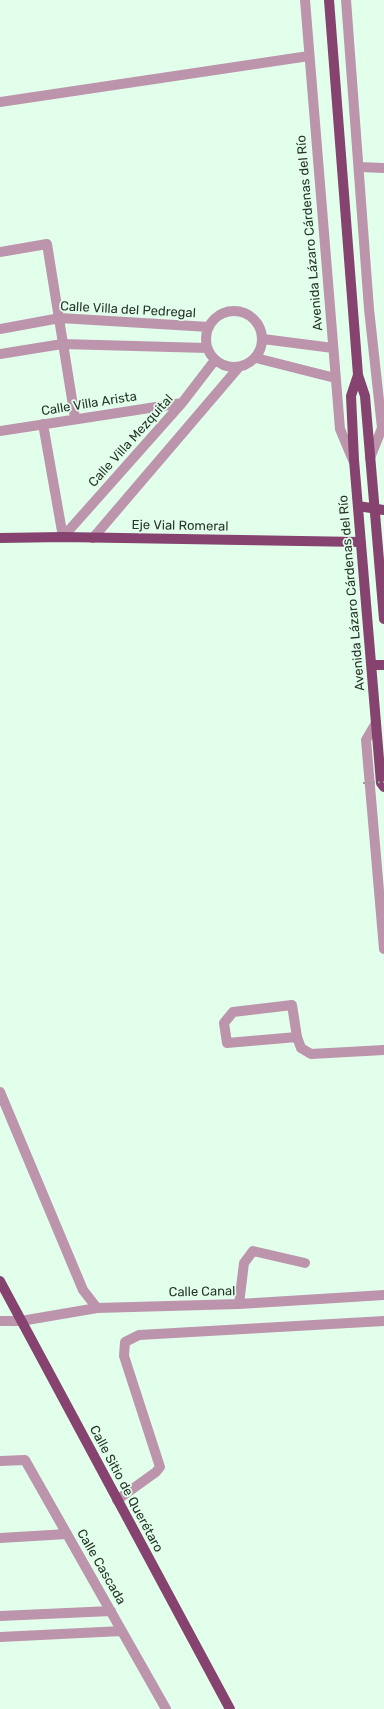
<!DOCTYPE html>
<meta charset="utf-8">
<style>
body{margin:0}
canvas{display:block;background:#e2ffeb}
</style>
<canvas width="384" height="1709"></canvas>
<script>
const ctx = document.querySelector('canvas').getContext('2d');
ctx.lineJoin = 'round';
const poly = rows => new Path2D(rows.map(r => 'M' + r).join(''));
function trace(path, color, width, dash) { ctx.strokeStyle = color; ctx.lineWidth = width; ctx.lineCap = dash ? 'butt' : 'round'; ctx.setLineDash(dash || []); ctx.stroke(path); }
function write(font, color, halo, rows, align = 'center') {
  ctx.font = font + ' Rubik,sans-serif'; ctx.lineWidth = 3.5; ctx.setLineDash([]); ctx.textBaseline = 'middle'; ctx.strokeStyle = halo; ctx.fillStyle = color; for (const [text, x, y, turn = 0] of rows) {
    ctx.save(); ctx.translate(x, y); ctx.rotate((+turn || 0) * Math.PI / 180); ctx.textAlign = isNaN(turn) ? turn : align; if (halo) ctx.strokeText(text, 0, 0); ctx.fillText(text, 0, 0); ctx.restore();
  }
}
const minor = poly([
 [305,0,340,429,353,460],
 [346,0,369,309,382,428,370,458],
 [0,102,309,56],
 [359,167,384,168],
 [0,252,47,244,75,418],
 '206 339a28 28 0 1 1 56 0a28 28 0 1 1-56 0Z',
 [0,329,60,318,209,327],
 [263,339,333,348],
 [0,354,62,344,207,348],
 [256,358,335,378],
 [43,424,63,537],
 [0,431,182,403],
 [63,537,182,403,215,360],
 [93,538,239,367],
 [376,723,366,740,384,949],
 [297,1037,227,1043,224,1023,233,1012,292,1005,297,1037,301,1048,311,1054,384,1050],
 [0,1092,83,1290,97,1308],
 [239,1304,244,1263,253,1251,305,1263],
 [0,1321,21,1321,97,1308,239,1304,384,1295],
 [0,1461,25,1460,166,1709],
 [117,1500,156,1472,160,1467,124,1356,125,1342,139,1335,384,1321],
 [0,1538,67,1534],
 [0,1616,111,1611],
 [0,1637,122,1631]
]);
const major = poly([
 [329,0,358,375,365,396,384,619],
 [358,375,351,396,354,460,381,783,384,787],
 [358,506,384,510],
 [0,538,63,537,360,542],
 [371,665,384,665],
 [0,1281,230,1709]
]);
const pathBridge = poly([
 [363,783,384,782]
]);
const streetNames = [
 ["Avenida Lázaro Cárdenas del Río",310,233,-95],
 ["Calle Villa del Pedregal",128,310,3],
 ["Calle Villa Arista",89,404,-9],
 ["Calle Villa Mezquital",131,441,-48],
 ["Eje Vial Romeral",180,526,1],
 ["Avenida Lázaro Cárdenas del Río",352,593,-95],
 ["Calle Canal",202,1292,-1],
 ["Calle Sitio de Querétaro",126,1489,62],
 ["Calle Cascada",101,1567,60]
];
trace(minor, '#bc95ad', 10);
trace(major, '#86436f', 10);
trace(pathBridge, '#8ea495', 2, [2, 3]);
write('13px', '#27342b', '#e2ffeb', streetNames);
</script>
